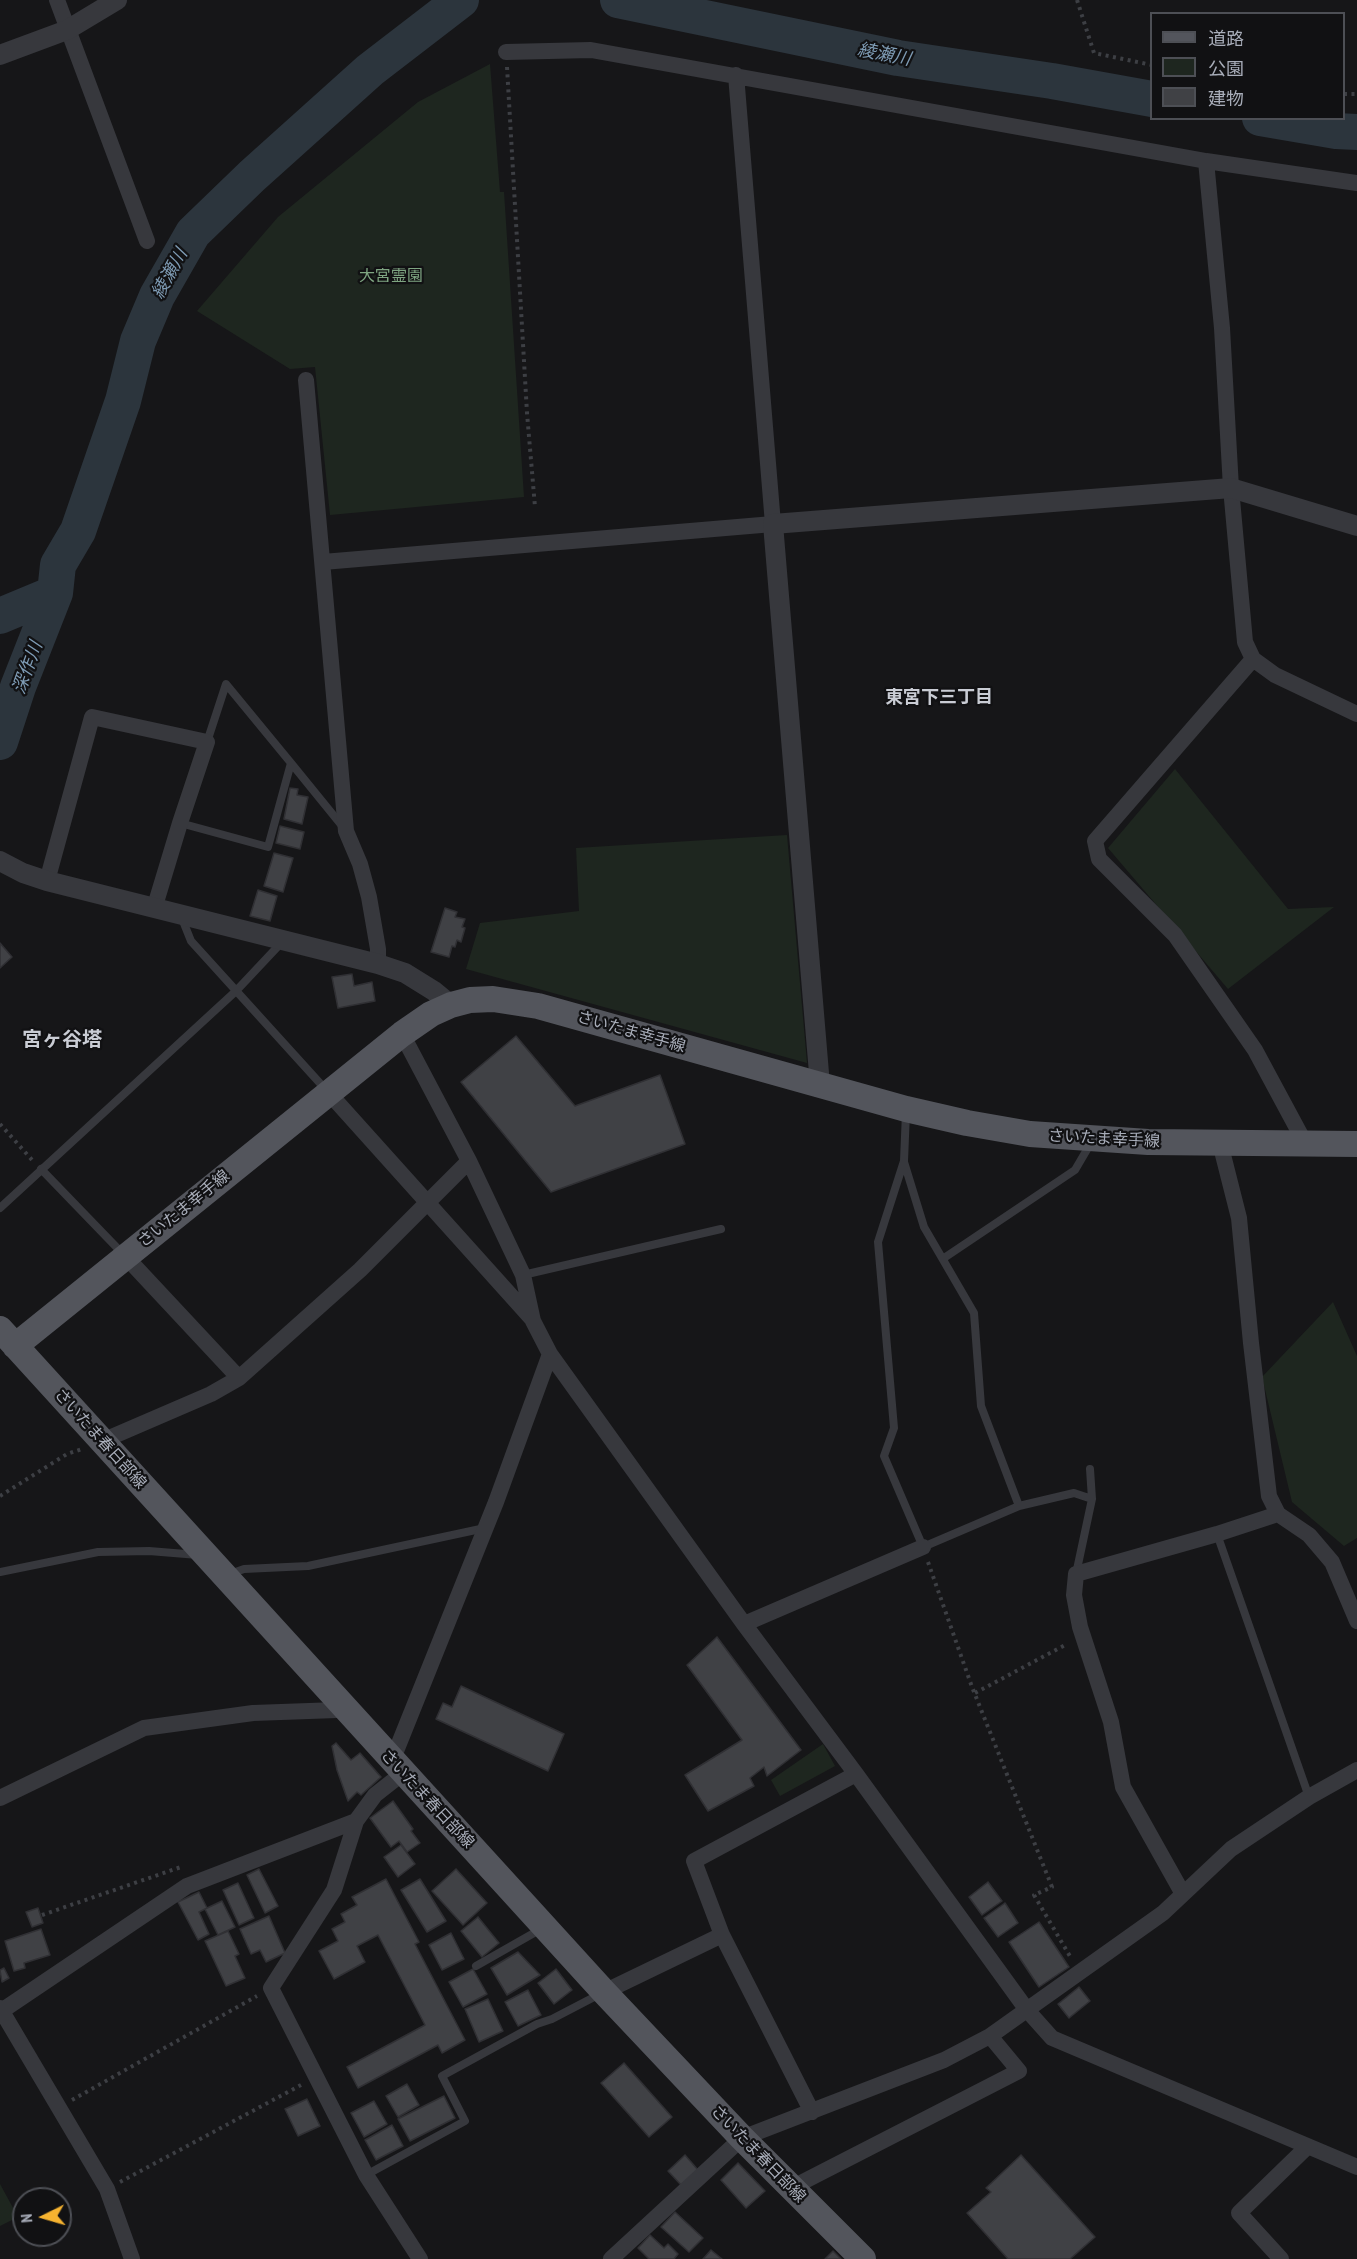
<!DOCTYPE html>
<meta charset="utf-8">
<style>
body{margin:0}
#map{position:relative;width:1357px;height:2259px;overflow:hidden;background:#161618;font-family:"PT Sans Narrow","Noto Sans JP",sans-serif}
canvas{display:block}
.legend{position:absolute;left:1150px;top:12px;width:195px;height:108px;box-sizing:border-box;background:#111113;border:2px solid #4d4f55;margin:0;padding:8px 10px;list-style:none;font-size:18px;color:#a8adb9}
.legend li{display:flex;align-items:center;gap:12px;height:30px}
.legend b{width:30px;border:2px solid #4d4f55}
.north{position:absolute;left:12px;top:2187px;width:60px;height:60px;box-sizing:border-box;background:#111113;border:2px solid #4d4f55;border-radius:50%;rotate:265deg;font-size:16px;font-weight:700;line-height:24px;text-align:center;color:#a8adb9}
.north::after{content:'';display:block;margin:auto;width:21px;height:27px;background:#f6b330;clip-path:polygon(50% 0,100% 100%,50% 72%,0 100%)}
</style>
<div id="map">
<canvas width="1357" height="2259"></canvas>
<ul class="legend">
<li><b style="height:8px;background:#53555c"></b>道路</li>
<li><b style="height:16px;background:#1e261f"></b>公園</li>
<li><b style="height:16px;background:#404145"></b>建物</li>
</ul>
<div class="north">N</div>
</div>
<script>
const ctx = document.querySelector('canvas').getContext('2d');
ctx.lineJoin = 'round';
function paint(path, color) { ctx.fillStyle = color; ctx.fill(path, 'evenodd'); }
const poly = rows => new Path2D(rows.map(r => 'M' + r).join(''));
function trace(path, color, width, dash) { ctx.strokeStyle = color; ctx.lineWidth = width; ctx.lineCap = dash ? 'butt' : 'round'; ctx.setLineDash(dash || []); ctx.stroke(path); }
function write(font, color, halo, rows, align = 'center') {
  ctx.font = font + ' "PT Sans Narrow","Noto Sans JP",sans-serif'; ctx.lineWidth = 4.5; ctx.setLineDash([]); ctx.textBaseline = 'middle'; ctx.strokeStyle = halo; ctx.fillStyle = color; for (const [text, x, y, turn = 0] of rows) {
    ctx.save(); ctx.translate(x, y); ctx.rotate((+turn || 0) * Math.PI / 180); ctx.textAlign = isNaN(turn) ? turn : align; if (halo) ctx.strokeText(text, 0, 0); ctx.fillText(text, 0, 0); ctx.restore();
  }
}
const green = poly([
 [490,64,500,192,504,192,524,497,330,515,315,367,290,369,197,311,278,217,418,102],
 [1175,769,1288,909,1334,907,1228,989,1108,848],
 [787,835,807,1063,466,969,480,923,579,911,576,848],
 [1333,1302,1357,1356,1357,1538,1344,1546,1292,1502,1262,1377],
 [823,1744,835,1766,780,1796,771,1780],
 [0,2184,18,2217,0,2226]
]);
const river = poly([
 [618,0,898,58,1052,81,1152,99],
 [1260,118,1336,131,1357,132],
 [0,616,55,593],
 [0,742,18,687,55,593,58,565,78,531,123,401,138,341,157,296,193,233,252,176,370,70,461,0]
]);
const building = poly([
 [290,788,298,789,297,795,308,797,302,824,284,819,290,788],
 [280,826,304,832,300,849,276,843,280,826],
 [274,853,293,858,283,892,264,886,274,853],
 [258,890,277,896,270,921,250,916,258,890],
 [445,908,457,912,455,917,465,919,462,927,465,928,461,942,457,940,455,947,452,946,449,957,431,952,445,908],
 [0,943,12,957,0,968,0,943],
 [352,974,354,986,372,982,375,1001,338,1008,332,977,352,974],
 [516,1036,575,1106,660,1075,685,1144,551,1192,461,1082,516,1036],
 [717,1637,801,1750,767,1776,764,1767,750,1778,754,1786,708,1811,685,1775,742,1740,687,1665,717,1637],
 [461,1686,564,1734,548,1771,436,1719,443,1703,452,1707,461,1686],
 [336,1743,351,1760,360,1753,381,1777,361,1795,357,1792,348,1801,337,1770,332,1746,336,1743],
 [393,1801,413,1829,411,1831,420,1843,407,1852,399,1841,391,1847,370,1818,393,1801],
 [401,1845,415,1864,398,1877,384,1857,401,1845],
 [259,1869,278,1906,265,1913,247,1875,259,1869],
 [456,1869,487,1903,463,1925,432,1891,456,1869],
 [386,1879,419,1942,415,1944,465,2040,442,2053,438,2045,358,2088,347,2067,425,2025,378,1935,357,1946,365,1962,334,1979,319,1951,338,1941,332,1929,345,1922,341,1914,357,1905,352,1897,386,1879],
 [420,1879,446,1921,427,1932,401,1890,420,1879],
 [988,1882,1002,1901,982,1915,969,1897,988,1882],
 [238,1883,254,1918,239,1925,223,1890,238,1883],
 [199,1892,207,1908,199,1912,209,1934,198,1940,178,1902,199,1892],
 [222,1901,235,1927,218,1935,205,1909,222,1901],
 [1005,1903,1018,1923,998,1937,984,1918,1005,1903],
 [38,1908,43,1923,32,1927,26,1912,38,1908],
 [269,1916,285,1953,266,1962,260,1950,251,1954,240,1929,269,1916],
 [478,1917,499,1943,482,1957,461,1931,478,1917],
 [1039,1922,1069,1967,1039,1987,1009,1942,1039,1922],
 [41,1929,50,1955,24,1963,25,1968,14,1971,5,1941,41,1929],
 [228,1931,239,1954,235,1956,245,1978,226,1986,205,1941,228,1931],
 [451,1933,464,1959,442,1970,429,1945,451,1933],
 [518,1952,540,1975,507,1995,491,1968,518,1952],
 [4,1968,9,1978,2,1982,0,1970,4,1968],
 [473,1969,487,1994,463,2007,449,1982,473,1969],
 [556,1969,572,1990,554,2004,538,1983,556,1969],
 [1079,1987,1090,2001,1069,2018,1058,2004,1079,1987],
 [528,1990,541,2015,518,2026,505,2002,528,1990],
 [488,1999,503,2031,479,2042,465,2009,488,1999],
 [624,2063,672,2117,649,2137,601,2083,624,2063],
 [407,2084,419,2105,398,2117,386,2096,407,2084],
 [444,2096,455,2118,410,2141,398,2119,444,2096],
 [307,2099,320,2126,298,2136,285,2109,307,2099],
 [374,2101,387,2124,364,2137,351,2113,374,2101],
 [392,2125,403,2146,376,2160,365,2140,392,2125],
 [685,2155,698,2170,682,2186,668,2171,685,2155],
 [1021,2155,1095,2237,1070,2259,1008,2259,967,2213,991,2192,986,2188,1021,2155],
 [738,2163,765,2191,746,2208,721,2180,738,2163],
 [675,2212,703,2238,689,2252,661,2227,675,2212],
 [650,2235,664,2248,668,2244,678,2254,674,2259,649,2259,638,2248,650,2235],
 [711,2250,722,2259,703,2259,711,2250],
 [833,2251,841,2259,825,2259,833,2251]
]);
const path = poly([
 [1077,0,1094,53,1152,65],
 [507,67,527,413,535,507],
 [1344,94,1357,94],
 [0,1124,33,1161],
 [0,1496,67,1454,82,1449],
 [928,1562,972,1687,1052,1887,1034,1895,1071,1958],
 [975,1693,1067,1644],
 [42,1915,181,1867],
 [72,2100,257,1996],
 [120,2182,301,2085]
]);
const service = poly([
 [207,742,226,684,291,763],
 [180,823,268,847,291,763,343,827],
 [181,916,191,941,327,1091],
 [906,1112,904,1161,878,1242,894,1428,884,1456,923,1547,1019,1506,1074,1493,1092,1499],
 [904,1162,924,1227,974,1313,981,1406,1019,1506],
 [41,1169,124,1255],
 [0,1208,236,991,283,941],
 [944,1258,1075,1170,1092,1141],
 [523,1275,721,1229],
 [1217,1534,1309,1797],
 [0,1572,98,1552,149,1551,198,1555],
 [1076,1574,1092,1499,1090,1469],
 [227,1575,244,1569,308,1566,485,1528],
 [476,1966,541,1929],
 [366,2175,465,2121,442,2076,537,2024,552,2019,600,1994]
]);
const minor = poly([
 [57,0,147,241],
 [506,52,591,50,1206,161,1357,183],
 [1206,161,1222,328,1231,488,1245,642,1253,659,1275,675,1357,714],
 [306,380,346,831,360,864,369,897,378,949,378,964],
 [323,562,773,524,736,75],
 [1253,659,1095,841,1099,859,1175,935,1255,1050,1305,1143],
 [47,881,92,717,207,742,180,823,154,909],
 [402,1034,469,1161,523,1275,533,1321,550,1354,744,1624,856,1774,1027,2010,1052,2038,1357,2167],
 [328,1092,532,1319],
 [1220,1143,1239,1218,1251,1343,1269,1496,1278,1514,1309,1535,1332,1562,1357,1621],
 [126,1257,239,1378],
 [102,1441,211,1394,239,1378,360,1270,469,1161],
 [744,1624,923,1547],
 [392,1761,496,1502,550,1354],
 [403,1773,375,1795,356,1821,334,1890,271,1988,366,2175,420,2259],
 [0,1798,144,1728,253,1713,337,1710,342,1705],
 [1183,1894,1123,1787,1111,1722,1080,1627,1074,1595,1076,1574,1217,1534,1278,1514],
 [604,1992,722,1935],
 [0,2008,107,2189,132,2259],
 [0,2012,187,1886,356,1821],
 [812,2112,722,1935,694,1861,856,1774],
 [791,2188,1019,2071,990,2036],
 [611,2259,742,2138,944,2060,990,2036,1163,1913,1231,1849,1309,1797,1357,1770],
 [1281,2259,1239,2213,1308,2146]
]);
const tertiary = poly([
 [0,55,67,30,117,0],
 [0,861,23,873,47,881,378,964,405,973,434,991,451,1005],
 [820,1085,773,524,1231,488,1357,526]
]);
const primary = poly([
 [0,1329,604,1992,742,2138,863,2259],
 [15,1346,402,1034,431,1014,451,1005,470,1000,493,999,538,1006,906,1109,967,1123,1030,1134,1148,1142,1357,1144]
]);
const parkNames = [
 ["大宮霊園",391,276]
];
const streetNames = [
 ["さいたま幸手線",631,1032,16],
 ["さいたま幸手線",1104,1139,3],
 ["さいたま幸手線",184,1209,-39],
 ["さいたま春日部線",100,1439,48],
 ["さいたま春日部線",427,1799,47],
 ["さいたま春日部線",758,2154,46]
];
const waterNames = [
 ["綾瀬川",884,55,11],
 ["綾瀬川",170,274,-61],
 ["深作川",28,668,-70]
];
const neighbourhoodNames = [
 ["東宮下三丁目",939,698]
];
const quarterNames = [
 ["宮ヶ谷塔",62,1040]
];
paint(green, '#1e261f');
trace(river, '#2c353d', 36);
paint(building, '#404145');
trace(building, '#303034', 1.5);
trace(path, '#3d3f44', 4, [3, 4.5]);
trace(service, '#37383d', 8);
trace(minor, '#37383d', 16);
trace(tertiary, '#37383d', 20);
trace(primary, '#53555c', 26);
write('16px', '#7ea481', '#111113', parkNames);
write('16px', '#a8adb9', '#111113', streetNames);
write('italic 18px', '#7e9bb4', '#111113', waterNames);
write('bold 18px', '#c9ccd4', '#111113', neighbourhoodNames);
write('bold 20px', '#c9ccd4', '#111113', quarterNames);
</script>
